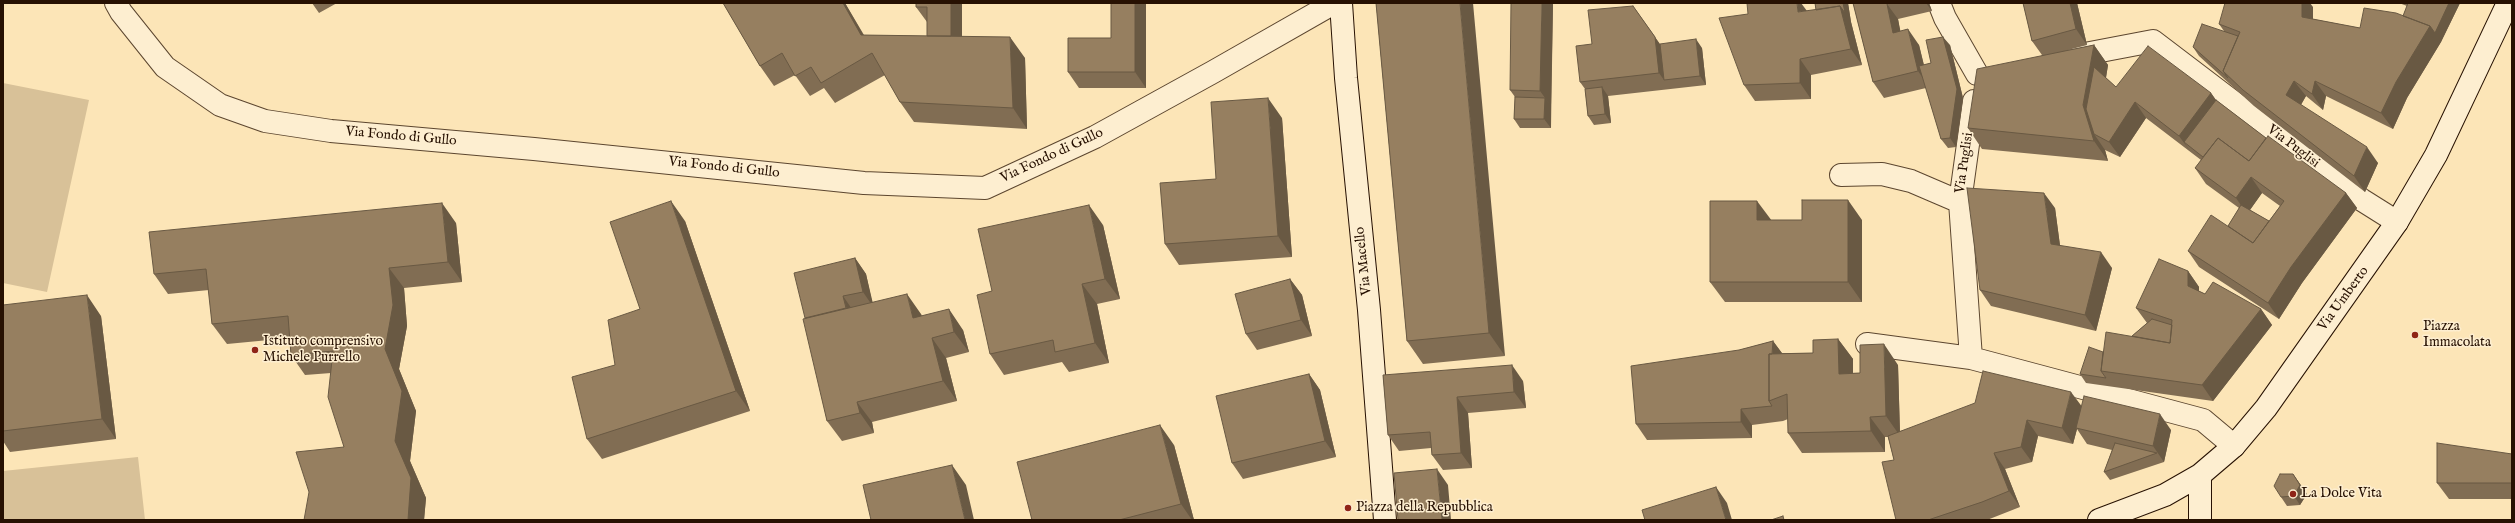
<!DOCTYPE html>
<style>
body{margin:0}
#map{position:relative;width:2515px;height:523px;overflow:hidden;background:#fce5b7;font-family:"IM FELL English",serif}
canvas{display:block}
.frame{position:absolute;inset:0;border:4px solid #271102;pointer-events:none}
</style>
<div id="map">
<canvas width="2515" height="523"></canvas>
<div class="frame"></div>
</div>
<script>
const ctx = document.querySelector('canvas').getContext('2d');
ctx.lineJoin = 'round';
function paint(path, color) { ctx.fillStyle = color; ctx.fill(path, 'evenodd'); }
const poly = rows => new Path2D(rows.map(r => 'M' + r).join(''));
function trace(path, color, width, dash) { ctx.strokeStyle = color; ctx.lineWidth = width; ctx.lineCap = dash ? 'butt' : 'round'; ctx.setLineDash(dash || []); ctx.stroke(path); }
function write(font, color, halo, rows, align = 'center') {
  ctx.font = font + ' "IM FELL English",serif'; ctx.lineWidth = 3; ctx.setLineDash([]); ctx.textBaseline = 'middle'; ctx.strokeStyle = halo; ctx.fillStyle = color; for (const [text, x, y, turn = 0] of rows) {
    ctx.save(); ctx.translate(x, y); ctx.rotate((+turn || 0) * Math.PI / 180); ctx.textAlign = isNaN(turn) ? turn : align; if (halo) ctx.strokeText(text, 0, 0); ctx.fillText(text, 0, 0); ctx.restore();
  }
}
const green = poly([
 [3,83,89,100,47,292,3,283],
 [138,457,145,520,3,520,3,471]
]);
const street = poly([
 [116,3,121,12,165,67,220,105,265,121,331,131,534,149,864,183,985,188,1095,137,1213,72,1334,3],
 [1939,3,1945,18,1977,74],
 [2069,57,2153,41,2362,200,2397,222],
 [1974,101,1960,202,1971,358,2203,420,2234,446],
 [1841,175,1882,174,1911,181,1960,202],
 [1867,344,1971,358]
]);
const secondary = poly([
 [1341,3,1346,78,1369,310,1385,520],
 [2200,475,2200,520],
 [2099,520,2165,495,2200,475,2234,446,2266,408,2397,222,2436,155,2508,3]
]);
const wall = poly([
 [312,3,337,3,319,13],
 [723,3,845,3,864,35,927,36,927,22,916,7,962,3,962,36,1025,58,1027,129,914,122,900,102,885,75,835,103,824,88,810,96,795,75,774,86,760,66],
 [1146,3,1146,88,1079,88,1068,72,1111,38],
 [1376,3,1505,356,1423,364,1407,341],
 [1553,3,1551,128,1520,128,1514,119,1515,97,1510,90],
 [1815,3,1848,3,1851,22,1862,65,1811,75,1811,99,1755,101,1744,85,1807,11,1816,10],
 [1853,3,1929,3,1932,11,1898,19,1900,31,1919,45,1924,65,1931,63,1950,45,1963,98,1956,147,1948,148,1941,139,1926,88,1884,98,1873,82],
 [2023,3,2077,3,2087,45,2068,50,2094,45,2108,65,2106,78,2116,87,2211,93,2216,100,2266,138,2346,193,2357,208,2302,283,2279,319,2199,267,2188,251,2228,226,2239,208,2206,184,2195,168,2201,160,2146,118,2120,157,2105,150,2108,161,1982,149,1968,128,2042,55,2032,41],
 [2262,193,2280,206,2269,221,2250,210],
 [2399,3,2460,3,2441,42,2407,98,2393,129,2326,96,2323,110,2306,96,2301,105,2378,163,2365,192,2254,106,2199,56,2193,47,2224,31,2219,24,2313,7,2313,19,2360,28,2403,16,2407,6],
 [1633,6,1660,44,1702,48,1706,85,1608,96,1611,123,1594,125,1588,116,1585,89,1580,82,1592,44],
 [1282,118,1292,257,1179,265,1165,244,1216,179],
 [2055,208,2060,246,2112,268,2096,331,1991,306,1980,290],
 [1770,220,1862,220,1862,302,1725,302,1710,282],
 [685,221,750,411,602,459,587,439,615,365,640,309],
 [456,223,462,282,404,288,407,326,399,369,416,411,410,461,426,498,424,520,304,520,344,447,331,373,305,375,291,355,290,338,227,344,212,324,209,290,168,294,154,274],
 [1103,225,1120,299,1097,304,1109,363,1069,372,1062,362,1004,375,990,354,992,291],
 [855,258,866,274,872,302,921,314,922,316,963,330,969,352,946,358,957,401,872,422,874,433,842,441,827,421,805,318],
 [2188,271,2199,287,2199,291,2205,294,2261,309,2272,325,2213,401,2086,383,2080,374,2103,352,2132,336,2147,323,2136,308],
 [1290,279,1302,295,1312,336,1257,350,1246,334],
 [3,305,101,316,116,439,10,452,3,441],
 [1838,339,1853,359,1853,373,1860,373,1898,365,1900,431,2081,406,2171,430,2164,462,2110,480,2104,472,2112,450,2087,444,2077,429,2073,444,2038,436,2032,462,2005,469,2020,507,1987,520,1896,520,1894,460,1888,437,1885,437,1885,452,1802,453,1788,433,1788,419,1783,421,1752,425,1752,438,1647,440,1636,424,1739,350,1773,341,1782,353,1813,353],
 [1309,374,1320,390,1336,457,1243,479,1232,463],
 [1383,375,1523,381,1526,408,1468,413,1472,468,1443,470,1432,455,1431,448,1399,451,1388,435],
 [1174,445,1194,520,1032,520],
 [2512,454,2512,499,2449,499,2437,483],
 [2293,474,2307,494,2300,505,2287,506,2281,497]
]);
const shadedWall = poly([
 [843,3,845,3,875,55,861,35],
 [951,3,962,3,962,56,951,40],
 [1135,3,1146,3,1146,88,1135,72],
 [1460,3,1473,3,1505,356,1489,333],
 [1542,3,1553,3,1551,106,1540,91],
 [1797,3,1801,3,1807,11,1798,12],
 [1843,3,1848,3,1851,22,1862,65,1851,49,1840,6],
 [1926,3,1929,3,1932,11],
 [2070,3,2077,3,2087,45,2076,29],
 [2302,3,2310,3,2313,7,2313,33,2302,17],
 [2449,3,2460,3,2441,42,2407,98,2393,129,2381,113,2396,82,2430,26],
 [1887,4,1898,19,1904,49,1893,33],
 [1633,6,1666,53,1664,80,1659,73],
 [1908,29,1919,45,1929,87,1918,71],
 [1010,37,1025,58,1027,129,1013,108],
 [1943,37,1950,45,1963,98,1956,147,1950,138],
 [1696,39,1702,48,1706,85,1700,76],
 [2094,45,2108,65,2098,125,2094,134,2105,150,2108,161,2094,141,2083,105],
 [1800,59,1811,75,1811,99,1800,83],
 [2294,81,2306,96,2297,111,2286,95],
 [2315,81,2326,96,2323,110,2312,94],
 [1602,87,1608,96,1611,123,1605,114],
 [2211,93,2222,109,2184,142,2190,151,2179,136],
 [1268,98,1282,118,1292,257,1278,236],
 [1545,98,1551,106,1551,128,1544,119],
 [2135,102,2146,118,2120,157,2109,142],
 [2367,147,2378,163,2365,192,2354,176],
 [2251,177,2262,193,2247,214,2236,198],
 [2044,193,2055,208,2062,260,2051,244],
 [2346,193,2357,208,2302,283,2279,319,2268,303,2291,267],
 [1848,200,1862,220,1862,302,1848,282],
 [671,201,685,221,750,411,736,391],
 [1757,201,1772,221,1757,220],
 [442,203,456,223,462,282,448,262],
 [1089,205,1103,225,1120,299,1105,279],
 [2101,252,2112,268,2096,331,2085,315],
 [855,258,866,274,874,308,863,292],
 [389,268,404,288,407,326,399,369,416,411,410,461,426,498,424,520,408,520,395,441,385,349],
 [2188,271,2199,287,2199,302,2188,286],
 [1290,279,1302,295,1312,336,1301,320],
 [1082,284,1097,304,1109,363,1095,343],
 [907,294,921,314,927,338,913,318],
 [87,295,101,316,116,439,102,419],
 [843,296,854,312,848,313],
 [949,309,963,330,969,352,954,332],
 [2261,309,2272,325,2213,401,2202,385],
 [932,338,946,358,957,401,943,381],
 [1838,339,1853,359,1853,394,1839,374],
 [1773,341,1784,356,1772,400],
 [1884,344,1898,365,1900,436,1886,416],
 [1512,365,1523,381,1526,408,1514,392],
 [1309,374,1320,390,1336,457,1325,441],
 [2071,392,2083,408,2076,428,2077,429,2073,444,2062,428],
 [1457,397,1468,413,1472,468,1461,453],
 [857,402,872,422,874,433,860,413],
 [1741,409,1752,425,1752,438,1741,422],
 [2160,414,2171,430,2164,462,2153,446],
 [1870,417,1885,437,1885,452,1871,431],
 [2027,420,2038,436,2032,462,2021,447],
 [1160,425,1174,445,1194,520,1192,520,1181,504],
 [1994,453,2005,469,2020,507,2009,491],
 [952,465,966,485,974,520,965,520],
 [1437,469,1448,485,1451,520,1442,520],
 [2293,474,2307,494,2300,505,2294,496],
 [1716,487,1727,503,1732,520,1726,520]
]);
const building = poly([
 [723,3,843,3,861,35,1010,37,1013,108,900,102,872,53,821,83,811,67,795,76,782,53,760,66,723,3],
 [916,3,951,3,951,36,927,36,927,7,916,7,916,3],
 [1111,3,1135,3,1135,72,1068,72,1068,38,1111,38,1111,3],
 [1376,3,1460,3,1489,333,1407,341,1376,3],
 [1511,3,1542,3,1540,91,1510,90,1511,3],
 [1747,3,1797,3,1798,12,1840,6,1851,49,1800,59,1800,83,1744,85,1719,18,1748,14,1747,3],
 [1815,3,1843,3,1845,13,1840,6,1816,10,1815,3],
 [1853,3,1889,3,1887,4,1893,33,1908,29,1918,71,1873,82,1853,3],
 [2023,3,2070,3,2076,29,2032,41,2023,3],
 [2225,3,2302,3,2302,17,2360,28,2364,8,2396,13,2430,26,2396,82,2381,113,2315,81,2312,94,2294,81,2286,95,2367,147,2354,176,2243,90,2223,71,2240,32,2219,24,2225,3],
 [2408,3,2449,3,2435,33,2430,26,2403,16,2408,3],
 [1633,6,1655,37,1659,73,1580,82,1576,46,1592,44,1588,10,1633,6],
 [2202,24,2238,36,2223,71,2228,78,2193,47,2202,24],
 [1943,37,1957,89,1950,138,1941,139,1919,66,1931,63,1926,40,1943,37],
 [1696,39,1700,76,1664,80,1660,44,1696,39],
 [2094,45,2083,105,2094,141,1968,128,1977,69,2094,45],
 [2148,46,2211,93,2179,136,2135,102,2109,142,2094,134,2086,109,2094,67,2116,87,2148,46],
 [1602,87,1605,114,1588,116,1585,89,1602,87],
 [1515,97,1545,98,1544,119,1514,119,1515,97],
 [1268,98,1278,236,1165,244,1160,183,1216,179,1211,102,1268,98],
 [2216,100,2266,138,2249,161,2218,138,2203,157,2184,142,2216,100],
 [2268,136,2346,193,2291,267,2268,303,2188,251,2211,215,2253,243,2284,201,2251,177,2236,198,2195,168,2218,138,2249,161,2268,136],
 [1967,188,2044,193,2051,244,2101,252,2085,315,1980,290,1967,188],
 [1802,200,1848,200,1848,282,1710,282,1710,201,1757,201,1757,220,1802,220,1802,200],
 [671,201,736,391,587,439,572,377,615,365,608,320,640,309,610,222,671,201],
 [442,203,448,262,389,268,393,305,385,349,402,391,395,441,411,478,408,520,304,520,309,492,296,452,344,447,328,397,333,351,291,355,288,316,212,324,206,269,154,274,149,232,442,203],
 [1089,205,1105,279,1082,284,1095,343,1055,352,1053,340,990,354,977,295,992,291,978,229,1089,205],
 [2241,205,2269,221,2253,243,2228,226,2241,205],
 [855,258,863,292,843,296,846,308,805,318,794,273,855,258],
 [2159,259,2188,271,2188,286,2205,294,2213,282,2261,309,2202,385,2101,371,2106,332,2170,343,2172,320,2136,308,2159,259],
 [1290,279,1301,320,1246,334,1235,294,1290,279],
 [907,294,913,318,949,309,954,332,932,338,943,381,857,402,860,413,827,421,803,319,907,294],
 [87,295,102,419,3,431,3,305,87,295],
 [2152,319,2172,325,2170,343,2132,336,2152,319],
 [1838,339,1839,374,1860,373,1860,345,1884,344,1886,416,1870,417,1871,431,1788,433,1787,394,1769,401,1769,354,1813,353,1813,340,1838,339],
 [1773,341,1772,354,1769,354,1769,401,1772,406,1741,409,1741,422,1636,424,1631,366,1739,350,1773,341],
 [2089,347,2103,352,2101,371,2106,378,2080,374,2089,347],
 [1512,365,1514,392,1457,397,1461,453,1432,455,1430,432,1388,435,1383,375,1512,365],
 [1983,371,2071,392,2062,428,2027,420,2021,447,1994,453,2009,491,1982,502,1928,520,1896,520,1882,462,1894,460,1888,436,1975,403,1983,371],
 [1309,374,1325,441,1232,463,1216,396,1309,374],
 [2084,396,2160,414,2153,446,2076,428,2084,396],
 [1160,425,1181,504,1119,520,1032,520,1017,462,1160,425],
 [2115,443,2157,453,2104,472,2115,443],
 [2437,443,2512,454,2512,483,2437,483,2437,443],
 [952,465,965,520,871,520,863,485,952,465],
 [1437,469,1442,520,1398,520,1394,473,1437,469],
 [2280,474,2293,474,2300,485,2294,496,2281,497,2274,486,2280,474],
 [1716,487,1726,520,1645,520,1642,510,1716,487],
 [1783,516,1784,520,1771,520,1783,516]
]);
const markers = [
 [2415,335,4,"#8f2418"],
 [255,350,4,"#8f2418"],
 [2293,494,4,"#8f2418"],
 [1348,508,4,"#8f2418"]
];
const streetNames = [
 ["Via Fondo di Gullo",401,137,5],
 ["Via Puglisi",2293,147,37],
 ["Via Fondo di Gullo",1052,156,-25],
 ["Via Puglisi",1965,163,-82],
 ["Via Fondo di Gullo",724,168,6],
 ["Via Macello",1364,261,-96],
 ["Via Umberto",2344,299,-54]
];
const poiNames = [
 ["Piazza",2423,327],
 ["Immacolata",2423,343],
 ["Istituto comprensivo",263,342],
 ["Michele Purrello",263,358],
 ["La Dolce Vita",2301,494],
 ["Piazza della Repubblica",1356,508]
];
paint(green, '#d8c198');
trace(street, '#5c462f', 24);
trace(secondary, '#271102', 24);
trace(street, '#fdeed0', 22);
trace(secondary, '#fdeed0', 22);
paint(wall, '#816d53');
paint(shadedWall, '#695943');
paint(building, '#967f60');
trace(building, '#695943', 1);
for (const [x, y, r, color] of markers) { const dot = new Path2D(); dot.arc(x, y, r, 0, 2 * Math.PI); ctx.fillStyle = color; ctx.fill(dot); trace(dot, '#fdeed0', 1.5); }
write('14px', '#271102', '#fdeed0', streetNames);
write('14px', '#271102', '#fdeed0', poiNames, 'left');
</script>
